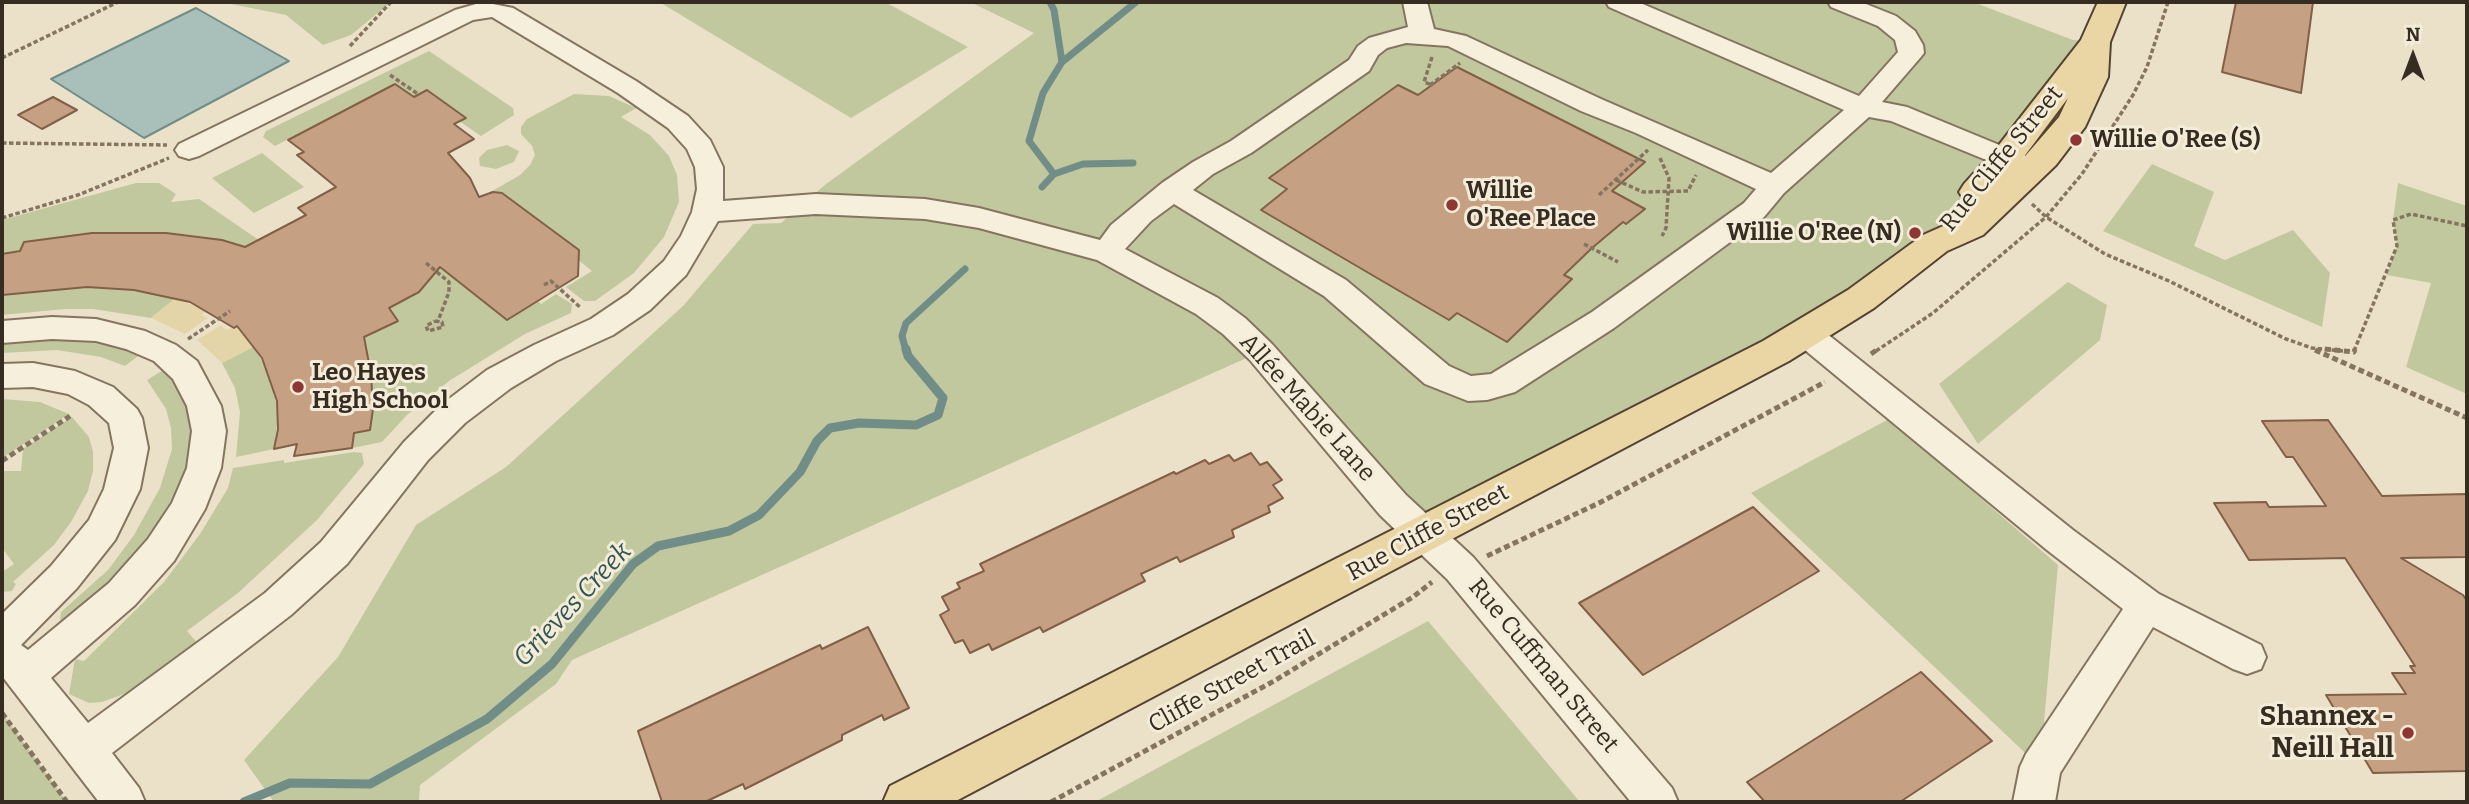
<!DOCTYPE html>
<meta charset="utf-8">
<style>
body{margin:0}
#map{position:relative;width:2469px;height:804px;overflow:hidden;background:#ebe1c9;font-family:Bitter,serif}
canvas{display:block}
.frame{position:absolute;inset:0;border:4px solid #372c21;pointer-events:none}
.north{position:absolute;left:2378px;top:21px;width:70px;height:70px;-webkit-text-stroke:5px #f3ecd8;paint-order:stroke;rotate:0deg;font-size:19px;font-weight:700;line-height:28px;text-align:center;color:#372c21}
.north::after{content:'';display:block;margin:auto;width:24px;height:32px;background:#372c21;clip-path:polygon(50% 0,100% 100%,50% 72%,0 100%)}
</style>
<div id="map">
<canvas width="2469" height="804"></canvas>
<div class="frame"></div>
<div class="north">N</div>
</div>
<script>
const ctx = document.querySelector('canvas').getContext('2d');
ctx.lineJoin = 'round';
function paint(path, color) { ctx.fillStyle = color; ctx.fill(path, 'evenodd'); }
const poly = rows => new Path2D(rows.map(r => 'M' + r).join(''));
function trace(path, color, width, dash) { ctx.strokeStyle = color; ctx.lineWidth = width; ctx.lineCap = dash ? 'butt' : 'round'; ctx.setLineDash(dash || []); ctx.stroke(path); }
function write(font, color, halo, rows, align = 'center') {
  ctx.font = font + ' Bitter,serif'; ctx.lineWidth = 6; ctx.setLineDash([]); ctx.textBaseline = 'middle'; ctx.strokeStyle = halo; ctx.fillStyle = color; for (const [text, x, y, turn = 0] of rows) {
    ctx.save(); ctx.translate(x, y); ctx.rotate((+turn || 0) * Math.PI / 180); ctx.textAlign = isNaN(turn) ? turn : align; if (halo) ctx.strokeText(text, 0, 0); ctx.fillText(text, 0, 0); ctx.restore();
  }
}
const green = poly([
 [221,2,391,2,351,35,323,45,286,15],
 [885,2,968,47,851,118,661,3],
 [970,2,1973,2,2073,40,2095,42,1992,176,1948,219,1935,243,1424,535,1260,352,572,660,556,684,420,785,419,802,274,802,244,760,338,657,416,525,506,467,683,306,753,224,781,223,826,184,1034,33],
 [429,51,513,108,514,115,481,136,459,121,466,117,427,90,413,97,395,84,275,146,263,137,266,131],
 [574,94,609,96,636,108,621,117,650,135,669,156,677,175,679,202,664,237,634,273,595,301,584,301,566,287,592,271,576,258,579,254,577,248,502,193,487,194,520,175,530,165,535,155,532,146,521,134,521,127,527,119],
 [507,145,519,151,514,162,496,169,480,166,479,158,487,150],
 [262,153,304,187,254,213,212,178],
 [2152,164,2214,192,2194,246,2225,260,2293,230,2330,273,2322,327,2103,231],
 [136,183,159,183,176,194,171,202,199,199,272,249,264,253,222,240,166,233,92,233,24,242,20,251,2,255,2,220],
 [2398,183,2467,206,2467,394,2406,367,2431,283,2387,275,2397,246,2393,220],
 [430,260,507,320,538,301,541,304,556,294,572,304,571,313,525,334,449,381,407,415,382,442,352,448,354,433,370,430,373,409,371,374,356,304,385,308,410,298,426,284],
 [2068,282,2107,305,2100,340,1978,444,1939,384],
 [87,287,134,290,176,298,151,318,93,309,65,309,2,315,3,295],
 [40,336,76,337,114,343,142,353,125,366,101,357,57,350,2,353,2,340],
 [255,346,273,385,278,415,274,449,236,457,240,412,235,388,222,363],
 [165,369,186,394,193,419,193,456,179,496,125,573,67,621,60,620,61,612,108,570,134,535,160,488,172,449,171,428,166,409,147,380],
 [2,399,40,402,69,414,2,458],
 [72,417,89,437,93,452,93,471,88,491,71,522,54,545,13,582,16,584,12,591,2,592,2,572,14,564,2,548,2,471,21,471,23,449],
 [1889,419,2058,565,2040,767,1751,493],
 [354,452,362,453,364,464,317,520,238,593,187,631,199,645,127,693,102,702,89,703,69,694,75,659,84,661,164,582,200,534,228,488,233,468,284,460,284,463],
 [1428,621,1580,802,1095,802],
 [2,713,67,802,2,802]
]);
const sand = poly([
 [176,298,206,311,201,315,208,318,185,334,151,318],
 [221,325,226,330,236,326,255,346,222,363,197,340]
]);
const water = poly([
 [196,8,289,61,144,138,51,79,196,8]
]);
const streamFar1 = poly([
 [1050,2,1054,10,1062,62],
 [1054,174,1083,164,1133,163],
 [1042,187,1054,174,1029,141,1043,93,1062,62,1136,2],
 [906,351,902,336,906,323,965,269]
]);
const stream = poly([
 [244,802,290,783,370,784,487,719,552,664,633,564,658,546,729,531,759,515,800,472,817,441,830,428,859,423,916,425,938,415,943,398,908,356,906,349]
]);
const building = poly([
 [2236,2,2313,2,2301,93,2222,72,2236,2],
 [1457,67,1645,162,1612,191,1645,209,1626,224,1623,222,1592,248,1564,275,1572,279,1507,342,1457,313,1449,320,1261,210,1287,189,1269,178,1398,85,1418,95,1457,67],
 [395,84,414,97,427,90,466,118,454,124,474,139,448,153,470,178,479,197,493,192,502,193,579,250,578,276,507,320,440,267,419,292,389,308,398,321,364,337,371,374,373,409,370,430,354,433,352,448,294,456,297,444,274,449,278,429,277,401,262,358,237,326,234,328,190,302,134,290,87,287,2,295,2,254,20,251,24,242,92,233,166,233,222,240,245,247,306,215,298,208,336,187,297,155,304,152,288,140,395,84],
 [53,97,77,110,42,129,18,115,53,97],
 [2328,420,2382,496,2467,494,2467,557,2401,558,2463,595,2467,601,2467,771,2373,773,2326,695,2406,694,2392,673,2415,673,2410,666,2415,666,2345,558,2249,560,2214,503,2266,502,2269,507,2326,506,2293,457,2286,457,2262,421,2328,420],
 [1251,453,1260,465,1267,462,1282,480,1273,485,1283,498,1268,506,1270,512,1232,530,1234,537,1180,562,1177,557,1141,574,1145,581,1043,632,1040,627,992,650,989,644,970,653,963,640,955,643,940,615,949,610,942,597,960,588,957,583,984,571,980,564,1174,472,1176,474,1205,460,1209,464,1229,455,1234,461,1251,453],
 [1753,507,1819,571,1643,675,1579,603,1753,507],
 [868,627,909,708,884,720,882,715,842,735,842,740,745,789,743,784,705,802,662,802,638,731,820,645,822,649,868,627],
 [1921,672,1992,741,1900,802,1765,802,1747,782,1921,672]
]);
const pathFar1 = poly([
 [350,46,391,2],
 [1432,57,1424,82,1432,85],
 [2,58,118,2],
 [390,75,418,94],
 [1430,85,1460,63],
 [2,143,167,145],
 [1660,158,1669,178,1666,228,1662,236],
 [1616,180,1643,192,1688,191,1696,175],
 [1599,195,1648,150],
 [2032,204,2046,217,2105,254,2169,281,2286,339,2312,348,2343,351],
 [2,218,78,195,169,158],
 [1584,244,1618,262],
 [426,263,449,282,449,292,438,321],
 [544,285,551,281,581,308],
 [435,321,442,322,443,327,428,331,426,326,435,321],
 [188,339,230,311],
 [1876,351,1933,313,2046,217,2082,174,2133,95,2147,67,2168,2],
 [2354,351,2397,246,2393,220,2411,214,2467,226]
]);
const path = poly([
 [2325,349,2354,352,2355,349],
 [2315,350,2467,418],
 [1871,354,1878,349],
 [2,461,70,416],
 [1487,556,1601,502,1825,382],
 [2,713,67,802],
 [1051,802,1274,681,1413,597,1432,582]
]);
const minor = poly([
 [483,2,513,8,636,81,688,116,710,140,723,167,723,201,816,194,925,199,979,208,1100,240,1111,225,1162,183,1193,162,1231,141,1349,60,1358,46,1369,38,1408,27,1403,2,1427,2,1434,29,1466,36,1601,99,1771,173,1844,110,1609,7,1606,2,1638,2,1859,96,1898,52,1895,40,1878,26,1831,7,1828,2,1861,2,1896,16,1915,31,1923,45,1924,53,1920,58,1882,102,1907,107,2043,163,2047,169,2043,175,2033,178,2023,175,1891,121,1869,117,1784,193,1764,217,1614,328,1515,392,1487,400,1468,401,1425,384,1324,296,1174,204,1151,221,1125,249,1218,298,1245,318,1272,344,1406,495,1473,557,1672,788,1678,802,1631,802,1447,579,1380,515,1250,360,1223,334,1196,314,1097,260,979,228,925,219,816,214,718,221,686,275,650,310,613,335,556,361,511,388,465,423,428,460,347,564,291,615,112,753,139,788,145,802,99,802,2,676,2,614,51,566,89,520,104,489,114,448,109,423,89,405,68,394,33,387,2,388,2,364,33,363,75,371,113,387,137,409,142,418,148,448,140,489,115,540,77,588,21,645,28,650,109,583,148,539,172,503,187,468,192,431,187,406,173,379,154,361,126,349,96,341,52,339,2,343,2,321,52,317,96,319,145,331,176,345,197,361,221,406,226,431,221,468,205,509,174,561,135,605,51,678,88,723,265,593,321,542,404,442,441,405,487,370,534,345,591,319,628,294,664,261,681,236,692,212,697,189,695,167,687,149,668,128,618,93,492,17,473,20,199,156,189,159,179,156,175,150,179,144,455,10,483,2],
 [1406,43,1448,46,1581,111,1636,133,1756,189,1744,203,1592,312,1491,374,1471,376,1449,366,1346,280,1193,190,1213,174,1251,153,1369,71,1378,55,1387,48,1406,43],
 [1805,322,1816,325,2073,530,2159,594,2261,645,2266,657,2261,669,2247,674,2233,669,2153,627,2060,773,2055,802,2013,802,2020,767,2026,754,2123,609,2047,550,1794,341,1789,333,1794,325,1805,322]
]);
const major = poly([
 [2098,2,2126,2,2110,42,2108,77,2085,127,2056,165,1983,235,1947,251,1874,308,1789,361,954,802,883,802,890,786,1763,341,1848,290,1923,235,1959,219,1976,203,1964,200,1959,192,1964,184,1995,150,2081,40,2098,2],
 [2068,98,2059,117,2020,162,2068,98]
]);
const markers = [
 [2076,140,7,"#8f3635"],
 [1452,205,7,"#8f3635"],
 [1915,233,7,"#8f3635"],
 [298,387,7,"#8f3635"],
 [2408,733,7,"#8f3635"]
];
const poiNames = [
 ["Willie O'Ree (S)",2090,140],
 ["Willie",1466,191],
 ["O'Ree Place",1466,219],
 ["Willie O'Ree (N)",1901,233,"right"],
 ["Leo Hayes",312,373],
 ["High School",312,401]
];
const streetNames = [
 ["Rue Cliffe Street",2002,159,-51],
 ["Allée Mabie Lane",1307,408,48],
 ["Rue Cliffe Street",1428,533,-28],
 ["Rue Cuffman Street",1543,666,50],
 ["Cliffe Street Trail",1232,682,-29]
];
const waterNames = [
 ["Grieves Creek",573,605,-47]
];
const nearPoinames = [
 ["Shannex -",2394,717],
 ["Neill Hall",2394,749]
];
paint(green, '#c2c89e');
paint(sand, '#e4d5a9');
paint(water, '#a9bfb9');
trace(water, '#708d87', 2);
trace(streamFar1, '#708d87', 7);
trace(stream, '#708d87', 9);
paint(building, '#c5a082');
trace(building, '#826047', 2);
trace(minor, '#85745f', 4);
trace(major, '#544333', 4);
trace(pathFar1, '#85745f', 3.5, [4.5, 2.5]);
trace(path, '#85745f', 5, [6, 3.5]);
paint(minor, '#f6efdc');
paint(major, '#ead6a5');
for (const [x, y, r, color] of markers) { const dot = new Path2D(); dot.arc(x, y, r, 0, 2 * Math.PI); ctx.fillStyle = color; ctx.fill(dot); trace(dot, '#f3ecd8', 2.5); }
write('bold 24px', '#372c21', '#f3ecd8', poiNames, 'left');
write('24px', '#372c21', '#f3ecd8', streetNames);
write('italic 26px', '#325554', '#f3ecd8', waterNames);
write('bold 28px', '#372c21', '#f3ecd8', nearPoinames, 'right');
</script>
